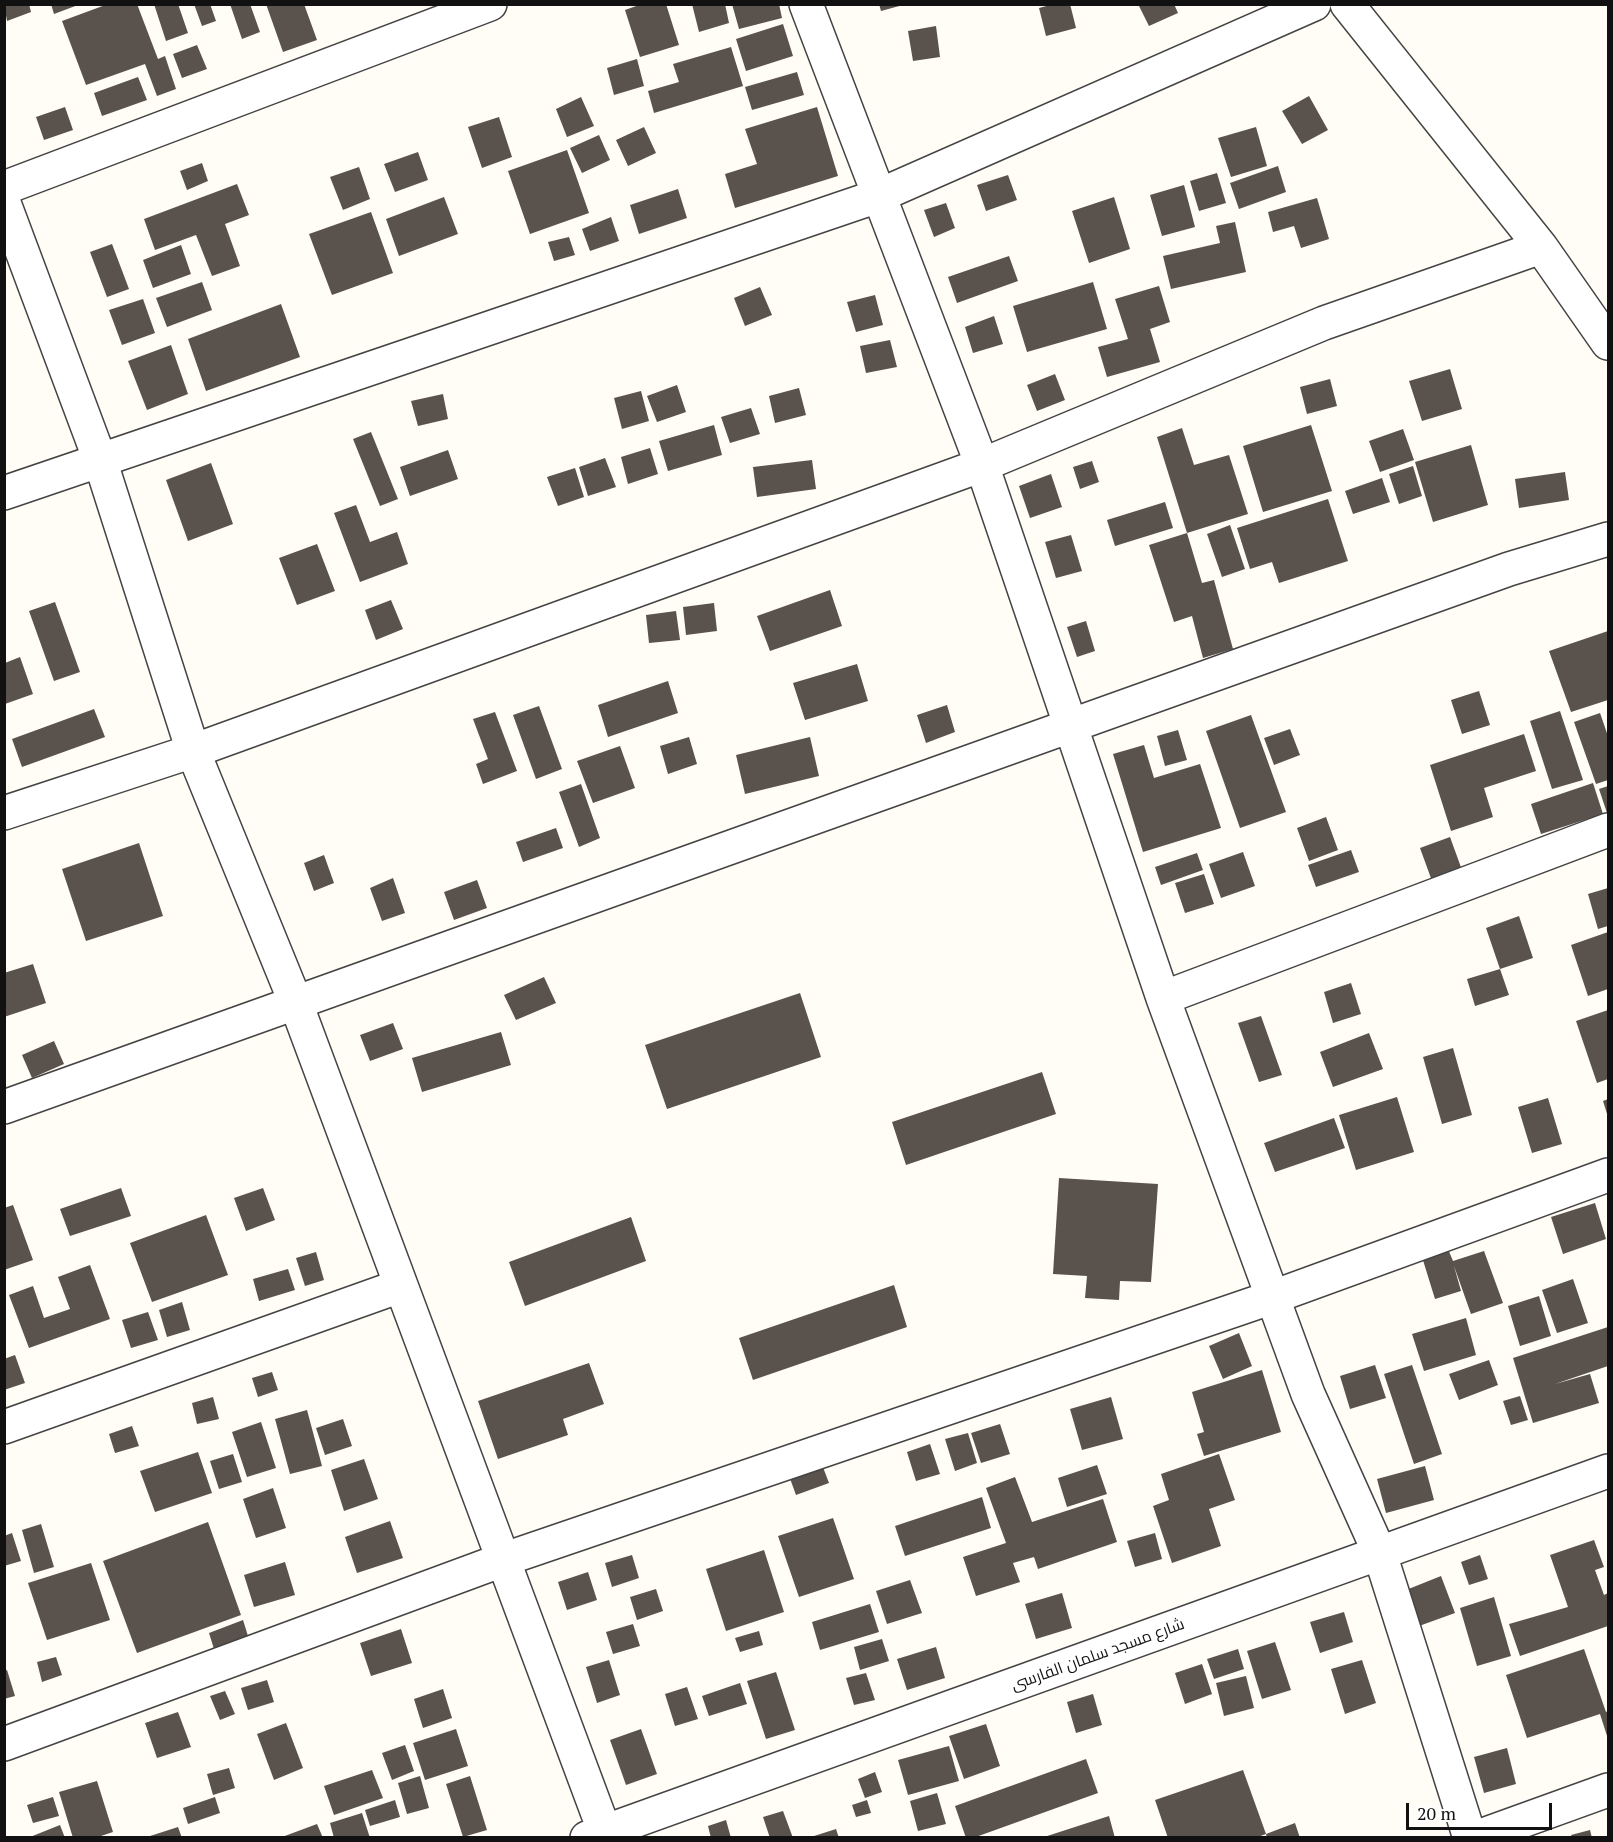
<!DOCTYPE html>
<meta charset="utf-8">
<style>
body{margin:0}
#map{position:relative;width:1613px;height:1842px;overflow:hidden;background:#fffdf5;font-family:"PT Serif",serif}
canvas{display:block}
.frame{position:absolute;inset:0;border:6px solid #111;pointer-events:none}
.scale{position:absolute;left:1406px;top:1803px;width:146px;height:27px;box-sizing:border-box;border:3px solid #111;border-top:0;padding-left:8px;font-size:18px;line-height:21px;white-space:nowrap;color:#111;-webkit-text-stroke:4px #fff;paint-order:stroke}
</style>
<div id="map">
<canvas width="1613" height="1842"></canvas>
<div class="frame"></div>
<div class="scale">20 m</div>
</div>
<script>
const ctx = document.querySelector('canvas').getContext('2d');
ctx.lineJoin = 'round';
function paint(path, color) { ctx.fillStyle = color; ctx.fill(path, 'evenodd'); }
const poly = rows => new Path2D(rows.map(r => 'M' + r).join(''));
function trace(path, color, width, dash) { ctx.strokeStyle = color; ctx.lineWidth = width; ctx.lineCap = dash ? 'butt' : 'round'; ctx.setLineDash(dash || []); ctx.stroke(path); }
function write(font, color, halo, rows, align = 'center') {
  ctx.font = font + ' "PT Serif",Cairo,serif'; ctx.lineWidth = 6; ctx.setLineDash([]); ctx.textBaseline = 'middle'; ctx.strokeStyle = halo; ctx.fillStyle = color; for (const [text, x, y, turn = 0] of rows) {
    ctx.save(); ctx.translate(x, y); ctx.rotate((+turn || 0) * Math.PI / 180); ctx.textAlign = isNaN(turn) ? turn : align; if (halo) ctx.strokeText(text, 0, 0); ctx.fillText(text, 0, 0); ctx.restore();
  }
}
const building = poly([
 [4,4,29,4,31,12,7,21],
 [51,4,78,4,78,5,54,14],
 [108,4,137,4,158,59,165,56,176,89,157,96,145,64,86,85,62,21],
 [154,4,178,4,188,33,166,41],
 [194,4,210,4,216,21,202,26],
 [230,4,250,4,260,32,242,39],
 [266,4,304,4,317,40,283,52],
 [642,4,666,4,679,45,640,57,625,10],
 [692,4,725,4,729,23,699,32],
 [732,4,779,4,782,18,739,29],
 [879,4,903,4,903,5,881,11],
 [1054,4,1070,4,1076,28,1046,36,1039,8],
 [1138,4,1174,4,1178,13,1149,26],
 [783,24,793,56,746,71,736,39],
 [936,26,940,57,913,61,908,31],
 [197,45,207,69,182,78,173,54],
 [731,47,743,86,654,113,648,91,679,82,673,64],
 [637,59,644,86,614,95,607,68],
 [797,72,804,95,752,110,745,87],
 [138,77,147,100,102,116,94,93],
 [1309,96,1328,130,1302,144,1282,111],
 [581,97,594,126,567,137,556,109],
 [65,107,73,130,44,140,36,117],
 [817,107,838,176,735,208,725,174,757,164,745,129],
 [499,117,512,157,482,168,468,127],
 [644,127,656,153,628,166,616,140],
 [1256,127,1267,166,1231,177,1218,138],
 [599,135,610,160,582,173,570,148],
 [567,150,589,213,530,234,508,171],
 [418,152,428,180,395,192,384,164],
 [202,163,208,181,187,190,180,171],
 [1278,166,1286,192,1239,209,1230,183],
 [359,167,370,199,343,210,330,177],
 [1217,173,1226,203,1199,211,1190,181],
 [1008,175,1017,200,986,211,977,185],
 [237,184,249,215,225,224,240,266,212,276,196,235,155,250,144,219],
 [1184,185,1195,227,1162,236,1150,195],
 [678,189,687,218,639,234,630,205],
 [444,197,458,234,399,256,386,219],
 [1114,197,1130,249,1089,263,1072,211],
 [1317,198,1329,239,1301,248,1294,226,1273,232,1268,212],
 [946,203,955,228,934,237,924,210],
 [371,212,393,273,332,295,309,234],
 [611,217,619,241,590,251,582,229],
 [1235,222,1246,272,1171,289,1163,256,1220,243,1216,226],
 [569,237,575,255,554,261,548,242],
 [112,244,129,289,107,297,90,252],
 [181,245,191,274,153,288,143,260],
 [1009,256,1018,281,957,303,948,277],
 [202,282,212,310,167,327,156,298],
 [1093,282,1107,329,1027,352,1013,306],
 [1159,286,1170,322,1150,329,1160,362,1107,377,1098,347,1128,339,1115,299],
 [760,287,772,315,745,326,734,298],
 [875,295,883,325,856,332,847,302],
 [143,299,155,333,122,345,109,310],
 [281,304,300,357,206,391,188,339],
 [994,316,1003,344,973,353,965,327],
 [890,340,897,367,866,373,860,346],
 [171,345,188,394,147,410,128,361],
 [1450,369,1462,409,1422,421,1409,381],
 [1055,374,1065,400,1037,411,1027,385],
 [1330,379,1337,406,1307,414,1300,387],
 [677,385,686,412,657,422,647,396],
 [799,388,806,415,775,423,769,396],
 [641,391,649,421,622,429,614,398],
 [443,394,448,419,418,426,411,401],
 [751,408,760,434,730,443,721,417],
 [714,425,722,455,668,471,659,441],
 [1311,425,1332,491,1263,512,1243,446],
 [1182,428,1194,465,1229,455,1248,514,1187,533,1157,437],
 [1403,429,1414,460,1380,472,1369,441],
 [371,432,398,499,380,506,353,439],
 [1471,445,1488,505,1433,522,1415,462],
 [650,448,658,474,628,484,621,457],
 [448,450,458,479,410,496,400,467],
 [605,458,616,487,588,496,579,467],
 [812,460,816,489,757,497,753,467],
 [1092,461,1099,482,1080,489,1073,467],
 [211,463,233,524,188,541,166,480],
 [1413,466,1422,496,1399,504,1389,474],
 [575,468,584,497,558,506,547,477],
 [1565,472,1569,500,1519,508,1515,479],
 [1051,474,1062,507,1030,518,1019,486],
 [1382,478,1390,502,1353,514,1345,491],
 [1328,499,1348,561,1279,583,1272,562,1250,569,1237,528],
 [1165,502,1173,528,1115,546,1107,520],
 [356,505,370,542,397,532,408,564,360,582,334,513],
 [1230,525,1245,569,1222,577,1207,534],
 [1187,533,1202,583,1214,580,1233,649,1203,658,1192,616,1174,622,1149,545],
 [1071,535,1082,571,1056,578,1045,542],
 [317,544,335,591,297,605,279,558],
 [830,590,842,626,770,651,757,616],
 [391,600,403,629,376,640,365,610],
 [55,602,80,672,54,681,29,611],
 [714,603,717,631,686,635,683,607],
 [676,611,680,640,649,643,646,615],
 [1086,621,1095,651,1077,657,1067,627],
 [1608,631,1608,700,1571,712,1549,651],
 [20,657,33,694,5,704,5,663],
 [857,664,868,701,805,720,793,683],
 [668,681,678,713,608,737,598,705],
 [1479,691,1490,725,1462,734,1451,700],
 [947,705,955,732,926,743,917,715],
 [539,706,562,769,536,779,513,715],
 [94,709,105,737,22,767,12,739],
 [1560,711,1583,780,1552,789,1530,721],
 [495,712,517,771,483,784,476,764,488,759,473,719],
 [1600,713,1608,736,1608,780,1596,784,1574,722],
 [1251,715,1286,812,1240,828,1206,731],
 [1290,729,1300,755,1274,765,1264,738],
 [1178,730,1187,760,1165,766,1157,736],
 [1524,734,1536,771,1484,788,1493,817,1451,831,1430,765],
 [689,737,697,764,668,774,660,746],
 [810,737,819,776,745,794,736,755],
 [1144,745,1154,778,1200,764,1221,828,1143,852,1113,754],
 [620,746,635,788,593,803,577,761],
 [1593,783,1603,814,1541,834,1531,804],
 [581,784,600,838,579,847,559,792],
 [1608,786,1608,816,1599,789],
 [1326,817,1338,850,1309,861,1297,828],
 [556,828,563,848,523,862,516,842],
 [1450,837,1462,870,1432,881,1420,848],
 [139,843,163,916,86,941,62,869],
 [1351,850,1359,872,1316,887,1308,865],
 [1243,852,1255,886,1221,898,1209,864],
 [1197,853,1203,870,1161,885,1155,867],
 [324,855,334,883,314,891,304,863],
 [1204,874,1214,904,1185,913,1175,883],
 [393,878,405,913,382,921,370,888],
 [477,880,487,908,454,920,444,892],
 [1608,888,1608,926,1598,929,1588,894],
 [1519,916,1533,958,1500,969,1509,995,1475,1006,1467,979,1500,969,1486,928],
 [1608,932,1608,989,1588,996,1571,945],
 [33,964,46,1003,4,1017,4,973],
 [544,977,556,1003,516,1020,504,995],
 [1351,983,1361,1014,1333,1023,1324,992],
 [800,993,821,1057,667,1109,645,1045],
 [1608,1010,1608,1079,1597,1083,1576,1021],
 [1261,1016,1282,1075,1259,1082,1238,1023],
 [393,1023,403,1049,370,1061,360,1035],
 [501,1032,511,1065,422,1092,412,1058],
 [1369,1033,1383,1069,1333,1087,1320,1052],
 [54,1041,64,1064,32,1078,22,1055],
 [1453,1048,1472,1115,1442,1124,1423,1057],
 [1042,1072,1056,1114,906,1165,892,1122],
 [1397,1097,1414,1152,1356,1170,1339,1115],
 [1548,1098,1562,1144,1532,1153,1518,1107],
 [1608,1099,1608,1117,1603,1101],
 [1334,1118,1345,1148,1275,1172,1264,1143],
 [1059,1178,1158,1184,1151,1282,1120,1281,1119,1300,1085,1298,1087,1276,1053,1274],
 [121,1188,131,1216,70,1236,60,1209],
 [263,1188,275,1220,246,1231,234,1198],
 [1595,1203,1606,1239,1563,1254,1551,1217],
 [13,1205,33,1260,4,1270,4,1208],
 [206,1215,228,1275,152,1302,130,1243],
 [631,1217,646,1261,525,1306,509,1262],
 [1448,1249,1453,1261,1484,1251,1503,1303,1471,1314,1454,1266,1461,1291,1435,1299,1422,1257],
 [316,1252,324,1280,305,1286,296,1258],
 [90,1265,110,1319,29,1348,9,1295,33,1286,44,1318,70,1309,58,1277],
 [288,1269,295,1290,259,1301,253,1279],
 [1573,1279,1588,1323,1557,1333,1542,1290],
 [894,1285,907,1327,753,1380,739,1338],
 [1539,1296,1551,1336,1520,1346,1508,1306],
 [182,1302,190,1330,167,1337,159,1310],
 [148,1312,158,1340,131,1348,122,1320],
 [1466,1318,1476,1355,1424,1371,1412,1334],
 [1608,1327,1608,1366,1555,1384,1590,1374,1599,1403,1533,1423,1513,1358],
 [1239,1333,1252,1366,1223,1379,1209,1346],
 [15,1355,25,1383,4,1390,4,1359],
 [1489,1360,1498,1385,1459,1400,1449,1374],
 [589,1363,604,1404,563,1419,568,1435,498,1459,478,1401],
 [1375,1365,1386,1398,1350,1409,1340,1376],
 [1412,1365,1442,1454,1414,1464,1384,1374],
 [1262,1370,1281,1432,1204,1456,1197,1434,1204,1432,1192,1392],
 [272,1372,278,1390,258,1397,252,1378],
 [1520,1396,1528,1420,1511,1425,1503,1401],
 [213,1397,219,1419,197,1424,192,1403],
 [1111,1397,1123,1439,1082,1450,1070,1409],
 [307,1410,322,1466,290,1474,275,1419],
 [343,1419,352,1446,325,1455,316,1428],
 [261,1422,276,1468,247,1477,232,1432],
 [1000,1424,1010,1454,981,1463,971,1433],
 [132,1426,139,1446,115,1453,109,1434],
 [968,1433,977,1463,955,1471,945,1439],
 [930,1444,940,1474,916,1481,907,1452],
 [198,1452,212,1493,155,1512,140,1471],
 [233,1454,242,1482,219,1489,210,1461],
 [1219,1454,1235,1500,1209,1509,1221,1546,1172,1563,1153,1506,1169,1500,1161,1474],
 [364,1459,378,1499,344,1511,331,1470],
 [821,1462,829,1483,796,1495,788,1473],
 [1097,1465,1107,1494,1067,1507,1058,1478],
 [1425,1466,1434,1500,1386,1513,1377,1479],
 [1015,1477,1032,1522,1103,1499,1117,1542,1038,1569,1034,1557,1013,1563,1020,1582,976,1596,963,1557,1006,1543,986,1488],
 [273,1488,286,1528,256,1538,243,1499],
 [982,1497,991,1528,905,1556,895,1526],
 [833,1518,854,1579,799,1597,778,1536],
 [390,1521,403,1558,357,1573,345,1537],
 [208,1522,241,1615,137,1653,103,1561],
 [41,1524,54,1567,34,1573,22,1530],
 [12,1533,21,1561,4,1566,4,1536],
 [1155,1533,1162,1559,1135,1567,1127,1541],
 [1594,1540,1604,1567,1595,1570,1604,1595,1608,1593,1608,1626,1520,1656,1509,1624,1568,1607,1550,1555],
 [764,1550,784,1612,726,1631,706,1569],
 [632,1555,639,1578,612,1587,605,1563],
 [1480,1555,1488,1579,1469,1585,1461,1562],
 [285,1562,295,1595,254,1607,244,1575],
 [91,1563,110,1620,47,1640,28,1583],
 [588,1572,597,1600,567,1610,558,1582],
 [1441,1576,1455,1613,1419,1626,1406,1590],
 [910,1580,922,1613,887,1624,876,1591],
 [656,1589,663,1611,637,1620,630,1597],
 [1062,1593,1072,1628,1036,1639,1025,1604],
 [1494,1597,1511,1656,1477,1666,1460,1608],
 [870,1604,879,1632,820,1650,812,1622],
 [1344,1612,1353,1642,1320,1653,1310,1622],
 [243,1620,248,1636,214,1649,209,1633],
 [633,1624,640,1646,613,1654,606,1632],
 [401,1629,412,1663,371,1676,360,1643],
 [759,1631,763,1645,740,1652,735,1638],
 [882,1639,889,1661,860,1670,854,1647],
 [1275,1642,1291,1690,1262,1699,1247,1651],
 [936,1647,945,1678,907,1690,897,1659],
 [1238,1649,1244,1669,1214,1679,1207,1659],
 [1584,1649,1606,1712,1608,1711,1608,1739,1600,1714,1527,1738,1506,1675],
 [56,1657,62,1675,42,1682,37,1662],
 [609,1660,620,1695,597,1703,586,1667],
 [1362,1660,1376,1703,1345,1714,1331,1669],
 [1202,1664,1212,1694,1185,1704,1175,1673],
 [7,1670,15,1696,4,1699,4,1671],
 [776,1672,795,1730,766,1739,747,1681],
 [866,1673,875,1700,854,1705,846,1678],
 [1246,1676,1254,1708,1224,1716,1216,1683],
 [267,1680,274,1702,248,1710,241,1688],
 [740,1683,747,1704,709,1716,702,1696],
 [687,1687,698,1719,675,1726,665,1694],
 [443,1689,452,1718,423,1728,414,1699],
 [225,1691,235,1714,220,1720,210,1696],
 [1093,1694,1102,1725,1076,1733,1067,1702],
 [178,1712,191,1747,157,1758,145,1723],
 [286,1723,303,1768,274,1780,257,1734],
 [986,1724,1000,1766,964,1779,949,1736],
 [456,1729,468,1766,425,1780,413,1743],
 [641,1729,657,1774,626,1785,610,1740],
 [405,1745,414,1771,392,1780,382,1753],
 [949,1746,959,1781,908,1795,898,1760],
 [1507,1748,1516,1784,1484,1793,1474,1757],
 [1086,1759,1098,1793,973,1838,966,1838,955,1806],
 [229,1768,235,1788,213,1795,207,1774],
 [372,1770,383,1798,334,1815,324,1786],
 [1243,1770,1266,1834,1295,1823,1300,1838,1267,1838,1266,1834,1255,1838,1168,1838,1155,1800],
 [875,1772,882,1792,865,1798,858,1779],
 [420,1776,429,1808,407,1814,398,1783],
 [470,1776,487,1830,463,1837,446,1784],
 [97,1781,113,1832,95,1838,73,1838,59,1792],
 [937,1793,946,1824,918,1831,910,1801],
 [53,1797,59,1816,33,1823,27,1805],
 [215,1797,220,1813,188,1824,183,1808],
 [395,1800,400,1817,370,1826,365,1810],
 [867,1800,871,1813,856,1817,852,1805],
 [783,1811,793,1838,770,1838,763,1817],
 [362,1813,370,1838,334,1838,330,1823],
 [1109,1816,1115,1838,1041,1838,1078,1826],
 [726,1820,731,1838,711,1838,708,1826],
 [317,1824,323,1838,282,1838,282,1837],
 [60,1825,65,1838,30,1838,30,1837],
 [178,1827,182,1838,147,1838,147,1837],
 [836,1829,839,1838,811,1838,811,1837],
 [1590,1830,1592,1838,1572,1838,1571,1835]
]);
const minor = poly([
 [806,4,982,465,1163,998,1308,1394,1380,1554,1470,1838],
 [1347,4,1541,247,1608,343],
 [4,188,490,4],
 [4,203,100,460,193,751,295,1001,607,1838],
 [4,493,878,196,1314,4],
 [4,813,193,751,982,465,1324,323,1541,247],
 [1163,998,1608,830],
 [4,1107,1509,569,1608,539],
 [4,1427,400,1286],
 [4,1744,505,1559,1273,1297,1608,1175],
 [587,1838,1608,1471],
 [1475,1838,1608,1790]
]);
const streetNames = [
 ["شارع مسجد سلمان الفارسى",1098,1655,-20]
];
paint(building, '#5a524d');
trace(minor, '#444', 36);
trace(minor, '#fff', 33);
write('16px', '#111', '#fff', streetNames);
</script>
